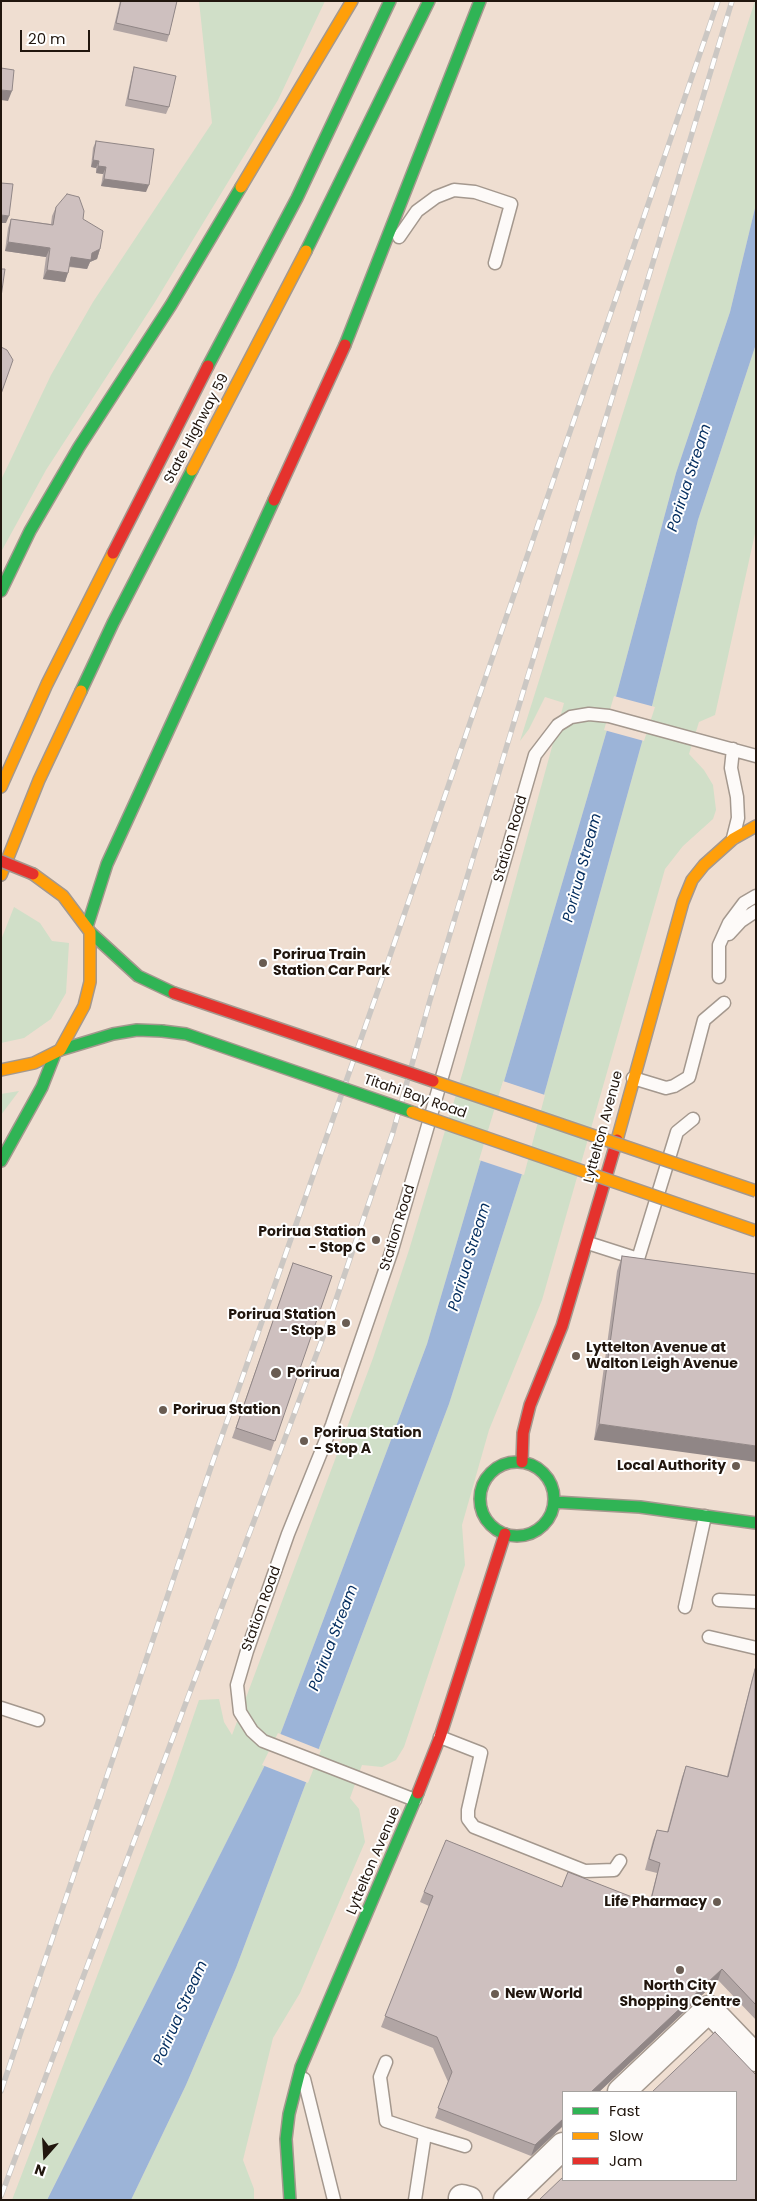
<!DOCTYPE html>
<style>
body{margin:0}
#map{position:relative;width:757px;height:2201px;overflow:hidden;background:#efded1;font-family:Poppins,sans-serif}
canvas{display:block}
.frame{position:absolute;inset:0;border:2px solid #21160e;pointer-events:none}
.legend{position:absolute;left:562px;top:2091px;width:175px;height:90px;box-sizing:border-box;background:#fff;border:1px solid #a6a29f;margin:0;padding:6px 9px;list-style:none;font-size:15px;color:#21160e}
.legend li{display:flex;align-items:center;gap:10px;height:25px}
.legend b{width:25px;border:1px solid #a6a29f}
.north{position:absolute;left:20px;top:2131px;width:50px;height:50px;-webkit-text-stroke:4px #fff;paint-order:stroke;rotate:199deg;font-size:14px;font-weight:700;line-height:20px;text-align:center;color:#21160e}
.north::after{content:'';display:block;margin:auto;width:18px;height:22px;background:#21160e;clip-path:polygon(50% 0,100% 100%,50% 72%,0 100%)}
.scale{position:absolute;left:20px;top:30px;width:70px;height:22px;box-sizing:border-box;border:2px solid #21160e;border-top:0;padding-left:6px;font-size:15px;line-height:18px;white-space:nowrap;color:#21160e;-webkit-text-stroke:4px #fff;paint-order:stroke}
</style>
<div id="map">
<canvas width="757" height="2201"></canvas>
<div class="frame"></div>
<ul class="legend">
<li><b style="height:6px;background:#30b455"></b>Fast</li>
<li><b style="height:6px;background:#ff9f0a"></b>Slow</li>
<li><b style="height:6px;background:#e5322d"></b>Jam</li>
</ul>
<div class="north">N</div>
<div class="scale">20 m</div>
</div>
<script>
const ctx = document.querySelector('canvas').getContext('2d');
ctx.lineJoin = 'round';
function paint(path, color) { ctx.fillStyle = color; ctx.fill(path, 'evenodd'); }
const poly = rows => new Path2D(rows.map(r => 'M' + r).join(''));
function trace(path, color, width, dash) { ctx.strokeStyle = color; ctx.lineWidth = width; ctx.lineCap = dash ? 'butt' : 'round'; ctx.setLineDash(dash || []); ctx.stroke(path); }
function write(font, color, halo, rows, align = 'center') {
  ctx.font = font + ' Poppins,sans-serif'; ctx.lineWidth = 4; ctx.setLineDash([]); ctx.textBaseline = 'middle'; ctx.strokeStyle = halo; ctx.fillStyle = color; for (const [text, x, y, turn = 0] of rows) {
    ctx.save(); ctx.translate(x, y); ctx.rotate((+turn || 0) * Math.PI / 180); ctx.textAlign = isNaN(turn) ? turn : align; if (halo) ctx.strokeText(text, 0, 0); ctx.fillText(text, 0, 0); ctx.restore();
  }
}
const green = poly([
 [199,1,325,1,278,100,155,302,46,470,1,552,1,480,51,375,93,302,212,123],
 [755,1,756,204,730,312,676,473,607,730,427,1344,280,1735,47,2200,12,2200,170,1784,199,1700,219,1699,224,1722,232,1735,373,1358,409,1250,464,1068,564,703,545,697,529,729,520,741,670,263],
 [756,344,756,529,715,715,699,722,689,754,704,770,713,785,716,810,713,819,683,846,665,869,542,1300,489,1430,462,1525,465,1565,404,1747,396,1760,382,1767,362,1765,350,1798,359,1809,365,1842,300,1993,273,2038,243,2160,254,2189,254,2200,131,2200,186,2085,236,1968,449,1404,522,1174,652,706,698,520],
 [14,907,40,923,52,941,69,943,66,993,51,1019,24,1038,1,1043,1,940],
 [19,1091,1,1115,1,1094]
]);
const water = poly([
 [756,204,756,344,698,520,652,706,522,1174,449,1404,236,1968,186,2085,131,2200,47,2200,280,1735,427,1344,607,730,676,473,730,312]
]);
const pier = poly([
 [614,696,655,707,644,741,604,730],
 [503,1081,545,1095,524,1175,479,1160],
 [278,1733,321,1750,308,1783,262,1765]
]);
const lane = poly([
 [399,237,417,211,436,197,454,190,475,192,511,204,495,263],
 [733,838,738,818,737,797,731,768,733,749],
 [729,934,741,921,756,911],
 [719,977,719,945,729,923,744,903,756,896],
 [633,1078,666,1088,674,1086,689,1077,704,1020,724,1003],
 [588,1243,638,1259,677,1132,693,1119],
 [719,1600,756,1602],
 [685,1607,705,1516],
 [709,1637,756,1648],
 [1,1708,38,1720],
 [440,1737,481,1753,468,1810,468,1819,474,1827,585,1871,614,1870,620,1861],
 [415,1800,263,1741,252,1731,240,1712,237,1685,247,1651,288,1534,332,1425,392,1250,535,755,558,725,571,717,589,714,609,716,756,756],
 [386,2062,380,2077,386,2121,425,2134,415,2200],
 [304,2079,334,2200],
 [425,2134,465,2146]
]);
const street = poly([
 [621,2092,709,2009,756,2058],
 [462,2198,469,2200],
 [507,2200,563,2146]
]);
const fast = poly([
 [306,251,429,1],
 [345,345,480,1],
 [208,366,297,198,390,1],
 [1,591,30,531,79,447,171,305,241,187],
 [81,691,113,623,192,470],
 [87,927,107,864,274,500],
 [90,932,138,976,174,993],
 [60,1050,113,1034,137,1030,162,1031],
 [1,1161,42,1087,55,1054],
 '480 1499a37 37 0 1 1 74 0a37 37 0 1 1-74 0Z',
 [554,1502,640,1507,756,1523],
 [290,2200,286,2139,289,2114,301,2067,418,1793]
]);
const slow = poly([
 [241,187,352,1],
 [192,470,306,251],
 [1,787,47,684,113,553],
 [1,875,39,780,81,691],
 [1,1070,34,1063,60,1050,84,1006,90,982,90,932,63,896,33,874],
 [617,1140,683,902,692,880,704,865,733,839,756,826]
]);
const jam = poly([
 [274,500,345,345],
 [113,553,208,366],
 [522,1462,523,1433,530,1405,562,1326,617,1140],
 [418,1793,440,1737,505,1534]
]);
const rail = poly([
 [1,2091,211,1467,383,976,718,1],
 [1,2196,326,1329,393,1132,430,1000,732,1]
]);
const fastBridge = poly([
 [162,1031,186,1034,412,1112]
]);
const slowBridge = poly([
 [433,1081,756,1191],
 [412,1112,756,1231]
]);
const jamBridge = poly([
 [1,861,33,874],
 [174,993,433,1081]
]);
const wall = poly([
 [120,1,177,1,169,35,167,42,113,30],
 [134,67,169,107,166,114,125,106,132,74],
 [96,141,146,192,101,186,103,174,96,173,96,168,91,167,93,148],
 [56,207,83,219,100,249,97,259,90,262,87,269,69,267,65,282,43,279,46,257,5,251,8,228,11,219,51,224,52,216],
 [622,1256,756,1274,594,1440,617,1271],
 [293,1263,332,1276,271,1451,232,1438],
 [756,1669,756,2020,718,1980,531,2156,435,2118,448,2082,433,2048,381,2027,429,1906,420,1902,424,1892,562,1887,649,1904,657,1873,645,1870,653,1840,657,1830,667,1832,682,1777,686,1766,727,1776,752,1679]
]);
const shadedWall = poly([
 [1,90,12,91,8,101,1,100],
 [93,160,99,161,96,168,91,167],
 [98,166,106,167,103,174,96,173],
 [104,179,149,185,146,192,101,186],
 [1,215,9,216,6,223,1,223],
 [8,242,50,248,46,257,5,251],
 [100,249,97,259,90,262,87,269,67,266,71,257,92,253],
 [47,270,68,273,65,282,43,279],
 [599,1424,756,1446,756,1462,594,1440],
 [722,1969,718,1980,599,2092,591,2092],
 [563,2119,563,2126,531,2156,535,2145]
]);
const building = poly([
 [121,1,177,1,169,35,116,23,121,1],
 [134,67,176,76,169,107,128,99,134,67],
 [1,68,14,70,12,91,1,90,1,68],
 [96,141,154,149,149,185,104,179,106,167,98,166,99,161,93,160,96,141],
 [1,183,13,184,9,216,1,215,1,183],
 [67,194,79,197,84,211,83,219,103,231,100,249,92,253,91,260,71,257,68,273,47,270,50,248,8,242,11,219,53,225,56,207,67,194],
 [1,269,5,269,1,297,1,269],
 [1,347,7,350,13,360,1,394,1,347],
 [622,1256,756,1274,756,1446,599,1424,622,1256],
 [293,1263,332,1276,275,1441,236,1428,293,1263],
 [755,1669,756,2005,722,1969,591,2092,563,2092,563,2119,535,2145,438,2108,452,2072,437,2037,385,2016,433,1896,424,1892,446,1840,562,1887,568,1872,650,1904,660,1863,649,1859,657,1830,668,1832,686,1766,728,1777,755,1669],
 [715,2032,756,2075,756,2200,539,2200,563,2177,563,2180,736,2180,736,2092,652,2092,715,2032]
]);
const markers = [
 [263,963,5,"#695c52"],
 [376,1240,5,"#695c52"],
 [346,1323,5,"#695c52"],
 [576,1356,5,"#695c52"],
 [276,1373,6,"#695c52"],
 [163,1410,5,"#695c52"],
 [304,1441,5,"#695c52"],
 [736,1466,5,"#695c52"],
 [717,1902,5,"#695c52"],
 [680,1970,5,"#695c52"],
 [495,1994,5,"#695c52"]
];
const streetNames = [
 ["State Highway 59",197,429,-62],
 ["Station Road",511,839,-74],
 ["Titahi Bay Road",415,1097,19],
 ["Lyttelton Avenue",604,1127,-75],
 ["Station Road",398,1228,-73],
 ["Station Road",262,1609,-70],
 ["Lyttelton Avenue",374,1861,-67]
];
const poiNames = [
 ["Porirua Train",273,955],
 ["Station Car Park",273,971],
 ["Porirua Station",366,1232,"right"],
 ["- Stop C",366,1248,"right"],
 ["Porirua Station",336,1315,"right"],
 ["- Stop B",336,1331,"right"],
 ["Lyttelton Avenue at",586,1348],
 ["Walton Leigh Avenue",586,1364],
 ["Porirua",287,1373],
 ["Porirua Station",173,1410],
 ["Porirua Station",314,1433],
 ["- Stop A",314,1449],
 ["Local Authority",726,1466,"right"],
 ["Life Pharmacy",707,1902,"right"],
 ["North City",680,1986,"center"],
 ["Shopping Centre",680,2002,"center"],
 ["New World",505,1994]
];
const waterNames = [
 ["Porirua Stream",690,478,-72],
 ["Porirua Stream",583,868,-75],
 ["Porirua Stream",470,1257,-73],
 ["Porirua Stream",334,1638,-69],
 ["Porirua Stream",181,2013,-66]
];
paint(green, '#d0dfc8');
paint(water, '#9cb4d8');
paint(pier, '#efded1');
trace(lane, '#a4988e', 15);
trace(street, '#a4988e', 29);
trace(fast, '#a4988e', 14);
trace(slow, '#a4988e', 14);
trace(jam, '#a4988e', 14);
trace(lane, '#fdfaf8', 12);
trace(street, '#fdfaf8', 26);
trace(fast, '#30b455', 11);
trace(slow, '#ff9f0a', 11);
trace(jam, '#e5322d', 11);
trace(rail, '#cbc7c3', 5.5);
trace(rail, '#fff', 4, [11]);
trace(fastBridge, '#a4988e', 14, []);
trace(slowBridge, '#a4988e', 14, []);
trace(jamBridge, '#a4988e', 14, []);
trace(fastBridge, '#30b455', 11);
trace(slowBridge, '#ff9f0a', 11);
trace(jamBridge, '#e5322d', 11);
paint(wall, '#b1a5a4');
paint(shadedWall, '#908686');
paint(building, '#cec0bf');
trace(building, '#908686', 1);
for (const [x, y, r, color] of markers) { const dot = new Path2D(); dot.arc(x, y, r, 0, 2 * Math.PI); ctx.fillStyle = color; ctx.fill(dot); trace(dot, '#fff', 2); }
write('14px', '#21160e', '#fff', streetNames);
write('bold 14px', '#21160e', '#fff', poiNames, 'left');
write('italic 15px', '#022c5e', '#fff', waterNames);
</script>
